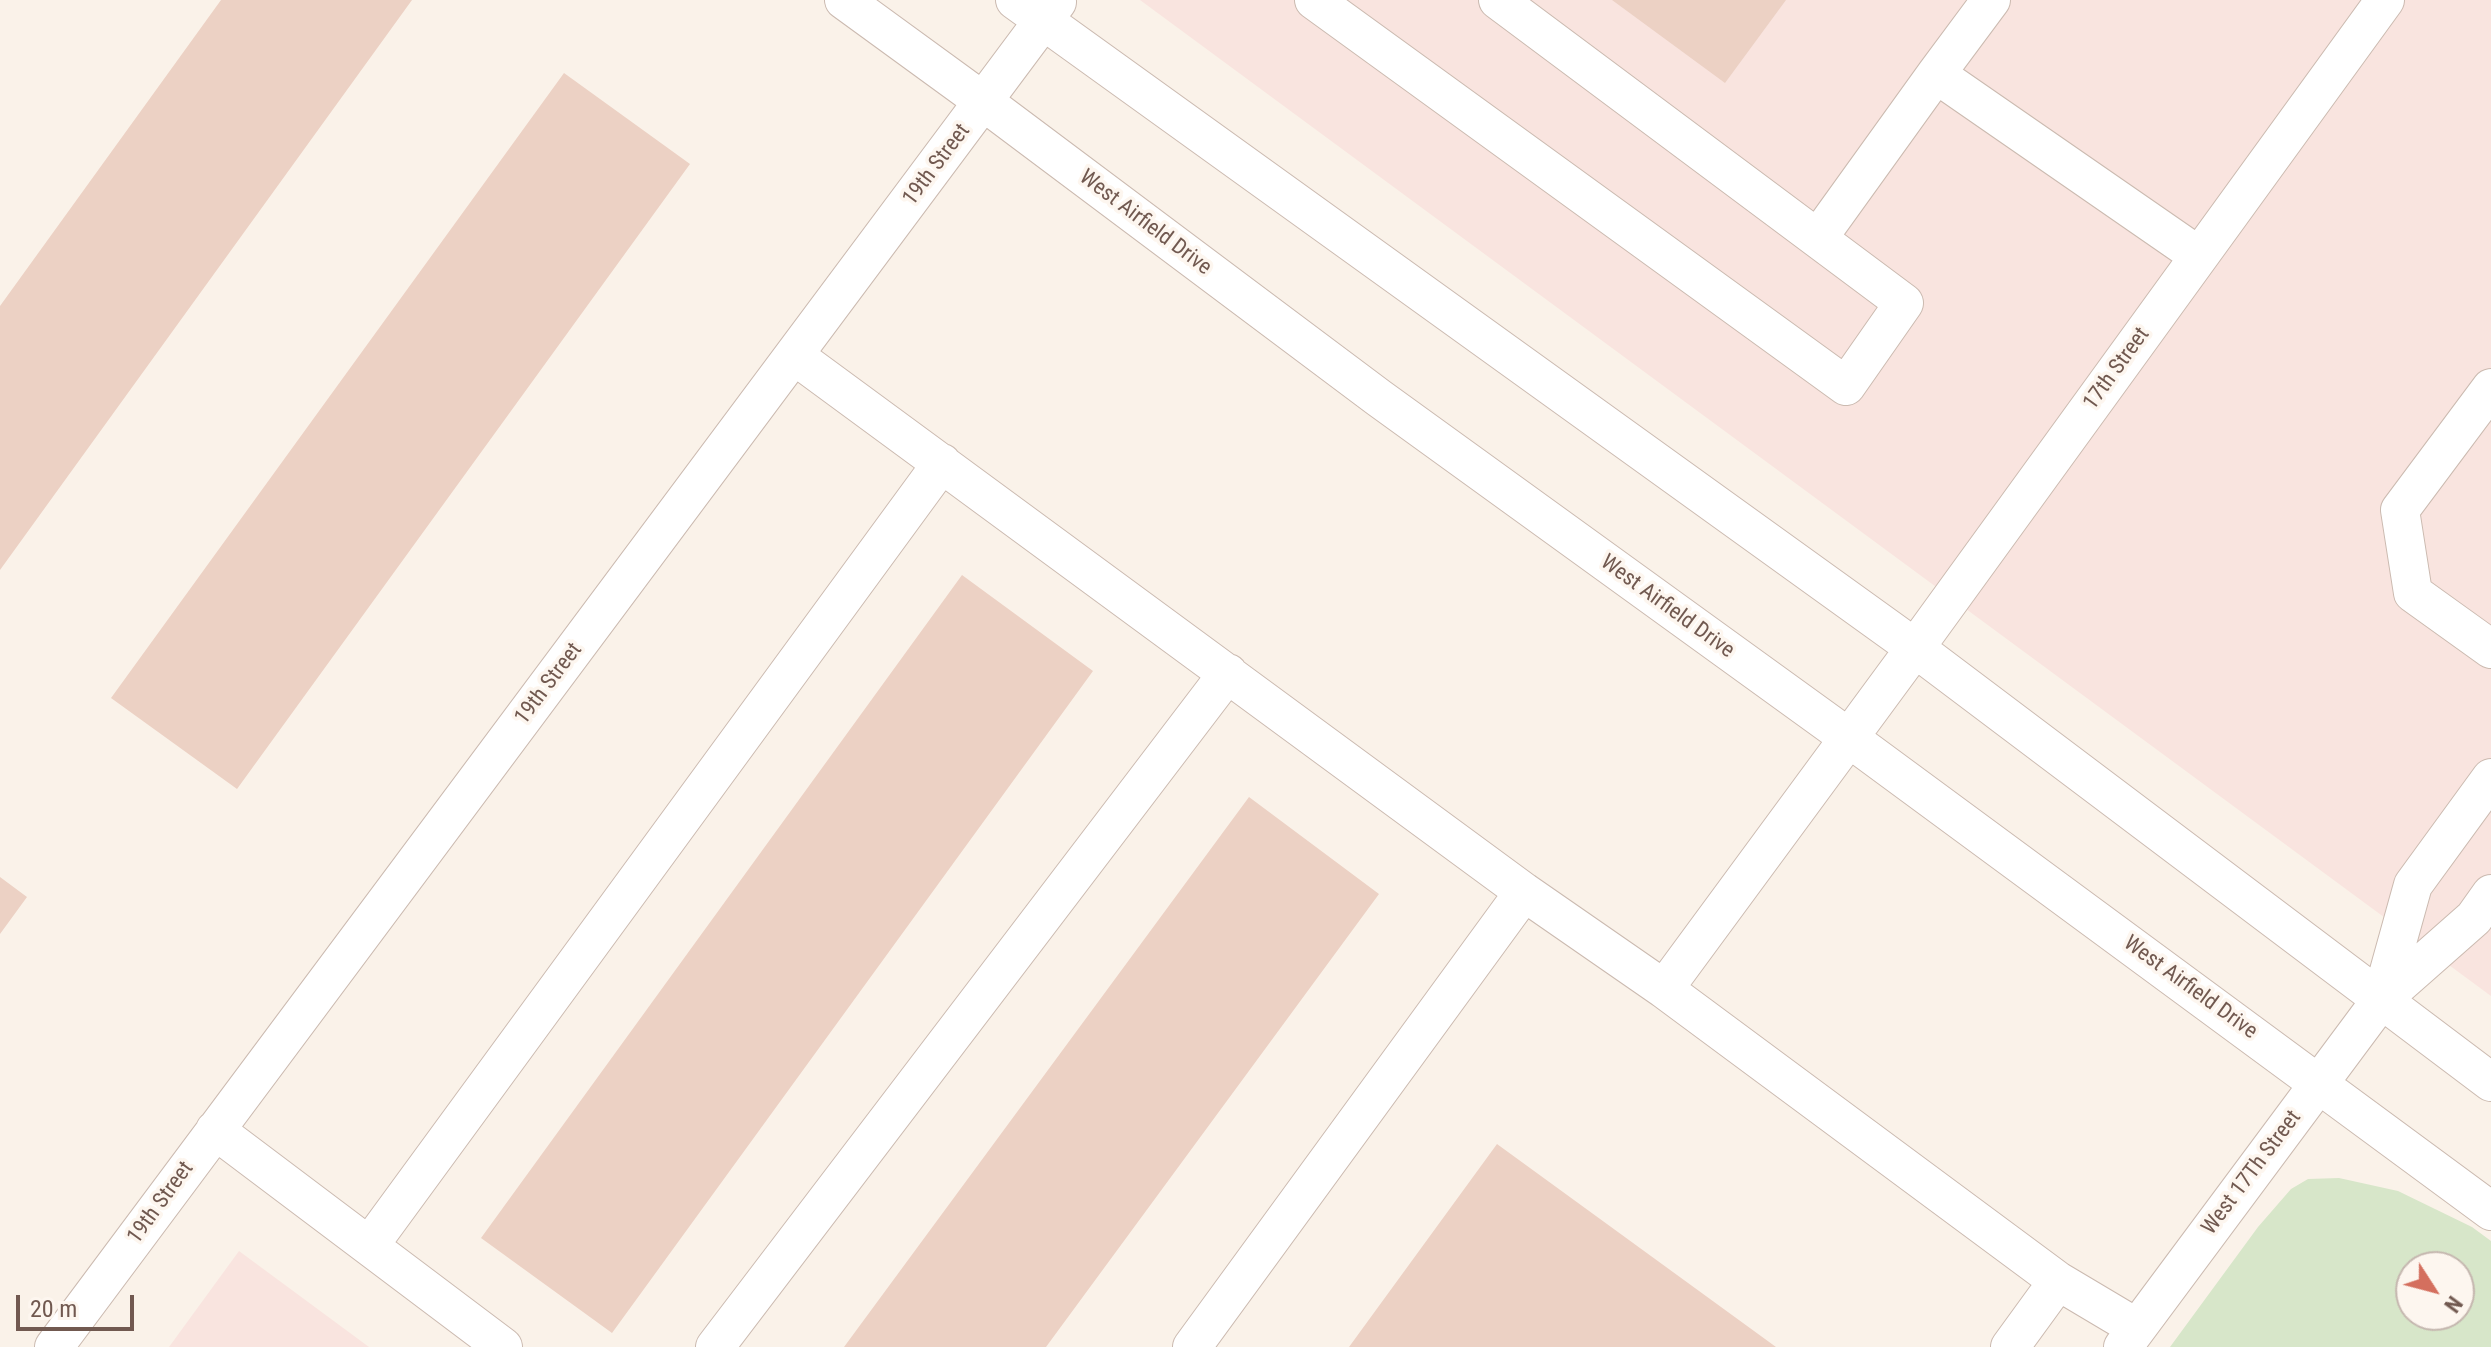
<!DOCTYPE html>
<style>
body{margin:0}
#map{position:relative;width:2491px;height:1347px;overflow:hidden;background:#faf2e9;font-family:"Roboto Condensed",sans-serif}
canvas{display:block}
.north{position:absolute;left:2395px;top:1251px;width:80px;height:80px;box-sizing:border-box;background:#fdf6ef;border:2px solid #c5b7af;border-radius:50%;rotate:126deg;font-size:22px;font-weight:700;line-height:32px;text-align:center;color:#715950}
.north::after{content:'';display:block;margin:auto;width:28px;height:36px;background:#d46f5e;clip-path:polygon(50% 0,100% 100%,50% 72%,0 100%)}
.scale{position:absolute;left:16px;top:1295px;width:118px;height:36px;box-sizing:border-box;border:4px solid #715950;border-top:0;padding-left:10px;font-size:24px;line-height:28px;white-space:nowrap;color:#715950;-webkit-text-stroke:6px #fdf6ef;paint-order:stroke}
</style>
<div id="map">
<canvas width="2491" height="1347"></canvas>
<div class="north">N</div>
<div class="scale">20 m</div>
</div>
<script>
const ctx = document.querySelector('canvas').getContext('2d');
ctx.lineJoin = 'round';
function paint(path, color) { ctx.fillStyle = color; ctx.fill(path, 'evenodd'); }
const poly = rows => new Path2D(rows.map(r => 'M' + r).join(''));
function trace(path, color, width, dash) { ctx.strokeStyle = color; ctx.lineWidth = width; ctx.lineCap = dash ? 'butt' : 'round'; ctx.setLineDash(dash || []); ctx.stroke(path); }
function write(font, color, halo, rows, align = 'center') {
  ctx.font = font + ' "Roboto Condensed",sans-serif'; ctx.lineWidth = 7; ctx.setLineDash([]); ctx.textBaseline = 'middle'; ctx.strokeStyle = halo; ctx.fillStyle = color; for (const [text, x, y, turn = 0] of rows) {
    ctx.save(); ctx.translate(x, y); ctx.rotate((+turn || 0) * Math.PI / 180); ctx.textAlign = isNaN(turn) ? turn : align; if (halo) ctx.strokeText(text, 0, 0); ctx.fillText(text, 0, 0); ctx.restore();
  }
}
const commercial = poly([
 [1140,0,2491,0,2491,996],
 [239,1251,369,1347,169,1347]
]);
const green = poly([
 [2339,1178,2398,1191,2472,1227,2491,1241,2491,1347,2170,1347,2258,1227,2291,1189,2308,1179],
 [2411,1267,2459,1267,2459,1315,2411,1315]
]);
const building = poly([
 [221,0,412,0,0,570,0,306],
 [1612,0,1786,0,1725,83],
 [564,73,690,164,237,789,111,698],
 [962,575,1093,671,612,1333,481,1238],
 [1249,797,1379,894,1046,1347,844,1347],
 [0,877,27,897,0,934],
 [1497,1144,1776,1347,1349,1347]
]);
const minor = poly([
 [844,0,984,102,1379,398,1849,738,2491,1211],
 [1015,0,1915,648,2491,1082],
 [1314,0,1846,386,1904,303,1498,0],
 [1991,0,1936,74,2199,256],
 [1818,238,1936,74],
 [795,356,1524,892,1664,989,2058,1281,2010,1347],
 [2491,388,2400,510,2413,593,2491,649],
 [1664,989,1915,648,2385,0],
 [2381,1000,2413,885,2491,778],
 [215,1130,503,1347],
 [369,1246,942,463],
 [2058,1281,2137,1328],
 [54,1347,1057,2],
 [715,1347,1228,673],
 [1192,1347,1524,892],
 [2123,1347,2381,1000,2474,918,2491,894]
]);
const streetNames = [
 ["19th Street",937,165,-53],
 ["West Airfield Drive",1145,223,37],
 ["17th Street",2117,369,-54],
 ["West Airfield Drive",1667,607,36],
 ["19th Street",549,684,-53],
 ["West Airfield Drive",2190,988,36],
 ["West 17Th Street",2252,1173,-53],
 ["19th Street",161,1203,-54]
];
paint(commercial, '#f9e4df');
paint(green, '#d7e6c9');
paint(building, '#ecd1c4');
trace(minor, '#cbbab0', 40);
trace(minor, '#fff', 38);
write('22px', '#715950', '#fdf6ef', streetNames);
</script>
